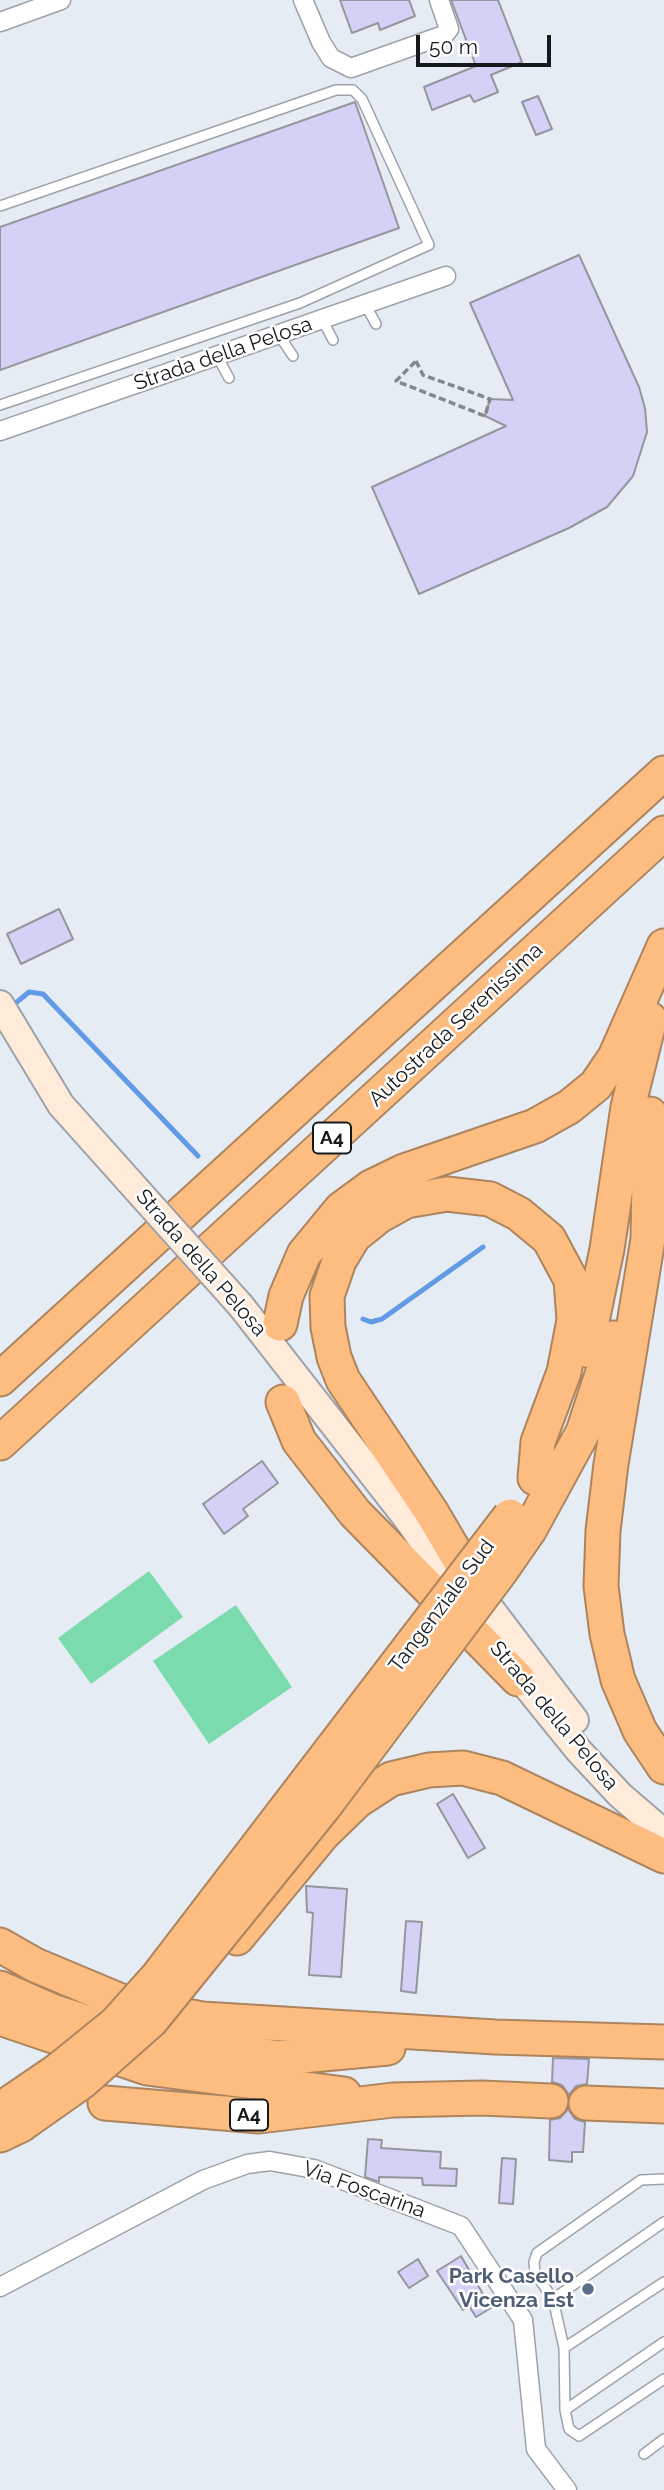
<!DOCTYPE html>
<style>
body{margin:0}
#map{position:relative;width:664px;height:2490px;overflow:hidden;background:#e6ecf4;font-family:Raleway,sans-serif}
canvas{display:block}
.scale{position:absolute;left:416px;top:35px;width:135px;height:32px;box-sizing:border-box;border:4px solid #16191c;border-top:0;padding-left:9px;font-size:21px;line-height:24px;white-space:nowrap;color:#16191c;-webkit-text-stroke:5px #fff;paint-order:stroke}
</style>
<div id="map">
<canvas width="664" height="2490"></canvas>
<div class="scale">50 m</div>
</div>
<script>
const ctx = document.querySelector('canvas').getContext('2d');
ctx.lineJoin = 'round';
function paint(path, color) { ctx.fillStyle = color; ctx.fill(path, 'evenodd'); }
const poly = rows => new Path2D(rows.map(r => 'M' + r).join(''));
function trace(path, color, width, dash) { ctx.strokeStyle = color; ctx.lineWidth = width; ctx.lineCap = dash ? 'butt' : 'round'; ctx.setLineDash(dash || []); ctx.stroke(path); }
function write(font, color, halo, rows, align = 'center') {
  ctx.font = font + ' Raleway,sans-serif'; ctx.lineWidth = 5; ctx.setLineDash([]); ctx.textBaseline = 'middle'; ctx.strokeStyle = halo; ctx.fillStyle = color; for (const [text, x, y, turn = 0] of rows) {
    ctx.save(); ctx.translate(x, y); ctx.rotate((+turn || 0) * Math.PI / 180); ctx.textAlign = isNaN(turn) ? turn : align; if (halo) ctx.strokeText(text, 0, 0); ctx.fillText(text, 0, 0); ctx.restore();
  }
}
const green = poly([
 [149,1571,183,1617,91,1684,58,1638],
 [236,1605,292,1687,209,1744,153,1661]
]);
const stream = poly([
 [11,1007,29,992,43,994,198,1156],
 [363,1319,371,1322,382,1319,483,1247]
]);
const building = poly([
 [340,0,409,0,415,16,380,30,378,23,352,33,340,0],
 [451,0,498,0,522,62,491,75,498,92,474,102,470,95,432,110,424,87,476,66,451,0],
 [538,96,552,129,536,135,522,102,538,96],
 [355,102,399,228,0,370,0,227,355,102],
 [579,255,639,387,645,408,647,432,633,476,607,507,569,528,419,594,372,487,506,426,485,416,490,399,513,400,470,303,579,255],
 [59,909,73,939,21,964,7,934,59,909],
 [262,1461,278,1483,243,1509,248,1516,224,1534,203,1504,262,1461],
 [453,1794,485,1848,468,1858,437,1804,453,1794],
 [306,1886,347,1889,341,1977,309,1975,313,1913,307,1912,306,1886],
 [406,1921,422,1922,416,1993,401,1991,406,1921],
 [553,2058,589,2059,587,2084,576,2086,569,2095,562,2085,552,2082,553,2058],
 [568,2109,575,2119,585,2122,583,2152,572,2152,572,2162,549,2160,550,2120,560,2118,568,2109],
 [368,2139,382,2140,381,2148,441,2152,440,2168,457,2169,456,2186,423,2185,422,2178,379,2177,379,2182,365,2177,368,2139],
 [502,2158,516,2159,513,2204,499,2203,502,2158],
 [461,2256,491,2308,476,2317,469,2306,463,2310,437,2271,461,2256],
 [418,2259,428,2276,409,2288,398,2272,418,2259]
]);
const path = poly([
 [416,361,423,375,490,399,485,416,396,381,416,361]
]);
const lane = poly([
 [0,206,336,90,353,90,362,99,429,245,300,303,0,405],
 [365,304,376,324],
 [322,319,333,340],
 [279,335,293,356],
 [217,356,229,378],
 [664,2179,641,2180,537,2253,534,2262,535,2273,553,2299,564,2348,565,2410,569,2429,579,2436,664,2379],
 [553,2299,664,2222],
 [564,2348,664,2282],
 [565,2410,664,2342],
 [644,2454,664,2439]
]);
const street = poly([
 [303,0,321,42,331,58,351,68,444,35,449,29,439,0],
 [0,22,61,0],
 [0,431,446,276],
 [0,2287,203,2180,247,2164,270,2161,314,2169,461,2226,523,2320,536,2449,567,2490]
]);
const secondary = poly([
 [0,1004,61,1105,129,1181],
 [241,1306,408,1520,465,1602],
 [471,1583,575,1720],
 [507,1662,579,1751,620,1795,664,1833]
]);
const highway = poly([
 [650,1114,648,1239,611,1464,603,1531,601,1586,607,1634,618,1680,640,1731,664,1767],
 [280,1324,286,1296,304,1254,341,1209,371,1187,404,1171,535,1126,569,1107,596,1085,615,1057,664,946],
 [586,1350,607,1249,628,1107,650,1019],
 [0,1379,664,773],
 [283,1402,299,1441,355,1513,518,1679],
 [0,1443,664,833],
 [530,1529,583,1432,614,1338],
 [476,1588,432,1513,343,1380,334,1357,328,1327,327,1296,339,1261,354,1236,379,1216,406,1201,447,1194,490,1199,519,1214,549,1239,571,1280,574,1320,564,1372,538,1442,535,1478],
 [237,1938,323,1834,357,1801,391,1779,429,1770,463,1768,502,1778,664,1856],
 [0,1945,35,1965,121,2001,144,2008,202,2019,495,2037,664,2042],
 [0,1988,55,2012,151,2043,280,2058,388,2048],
 [0,2018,147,2068,344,2094],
 [105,2103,259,2116,393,2100,482,2098,551,2101],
 [586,2103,664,2106],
 [0,2135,21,2125]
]);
const secondaryBridge = poly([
 [129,1181,241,1306]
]);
const highwayBridge = poly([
 [1,2109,58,2070,116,2023,158,1976,510,1516],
 [21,2125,82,2082,151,2021,324,1807,501,1571,530,1529]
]);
const markers = [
 [588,2289,7,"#5c6f8a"]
];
const shields = [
 [332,1138,38],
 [249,2115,38]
];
const shieldNames = [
 ["A4",332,1138],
 ["A4",249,2115]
];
const streetNames = [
 ["Strada della Pelosa",223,354,-19],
 ["Autostrada Serenissima",456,1025,-43],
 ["Strada della Pelosa",201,1263,49],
 ["Tangenziale Sud",442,1606,-53],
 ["Strada della Pelosa",554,1716,50],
 ["Via Foscarina",364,2190,20]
];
const serviceNames = [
 ["Park Casello",574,2277],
 ["Vicenza Est",574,2301]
];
paint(green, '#7bdbaf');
trace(stream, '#629be5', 5);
paint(building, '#d3d2f6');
trace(building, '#95959e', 2);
trace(lane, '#9da2aa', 12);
trace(street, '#9da2aa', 21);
trace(secondary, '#9da2aa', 30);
trace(highway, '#ac845e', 37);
trace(path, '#82878c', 3.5, [7, 3.5]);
trace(lane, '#fff', 9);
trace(street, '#fff', 18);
trace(secondary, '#feebd9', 26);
trace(highway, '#fdbd81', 33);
trace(secondaryBridge, '#9da2aa', 30, []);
trace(highwayBridge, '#ac845e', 37, []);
trace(secondaryBridge, '#feebd9', 26);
trace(highwayBridge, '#fdbd81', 33);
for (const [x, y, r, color] of markers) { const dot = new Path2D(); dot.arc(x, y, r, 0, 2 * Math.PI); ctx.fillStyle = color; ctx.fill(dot); trace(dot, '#fff', 2.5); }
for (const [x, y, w] of shields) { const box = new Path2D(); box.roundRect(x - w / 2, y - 15.5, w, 31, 5); ctx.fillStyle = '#fff'; ctx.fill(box); trace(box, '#16191c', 2); }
write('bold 19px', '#16191c', null, shieldNames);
write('21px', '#16191c', '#fff', streetNames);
write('bold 21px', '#4e5e75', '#fff', serviceNames, 'right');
</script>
